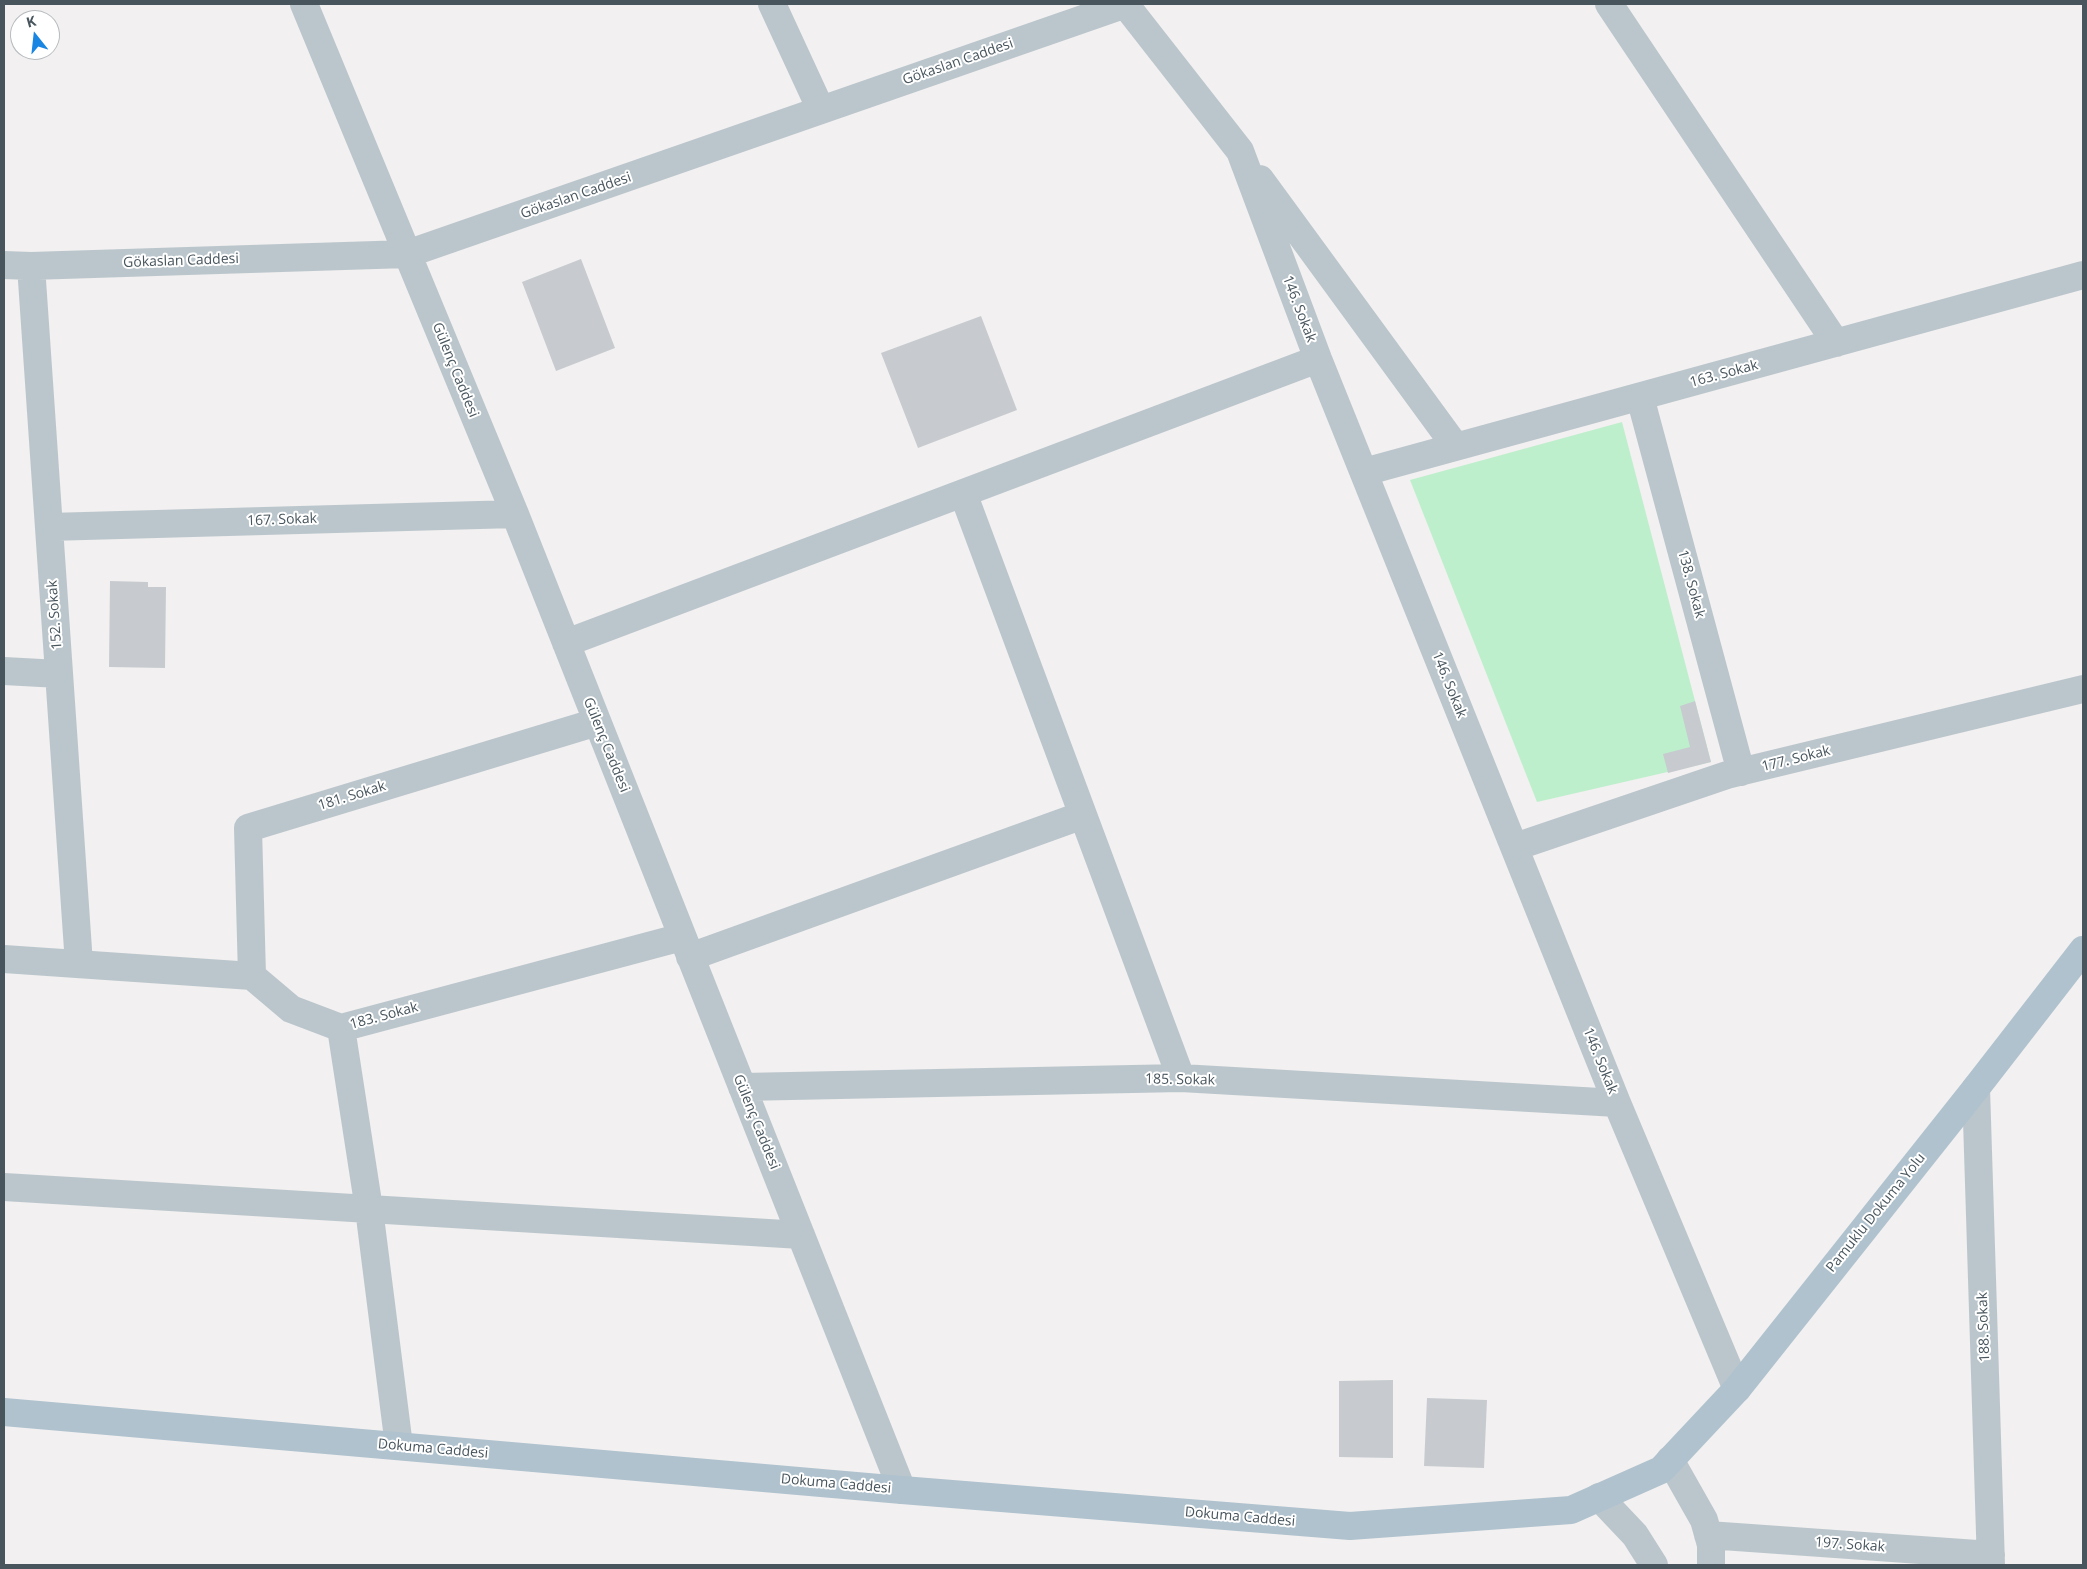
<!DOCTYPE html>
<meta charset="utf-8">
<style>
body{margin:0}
#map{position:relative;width:2087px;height:1569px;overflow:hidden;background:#f2f0f0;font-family:"Open Sans",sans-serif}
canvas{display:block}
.frame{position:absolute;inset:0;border:5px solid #48555d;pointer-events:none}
.north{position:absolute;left:10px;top:10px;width:50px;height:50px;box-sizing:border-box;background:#fff;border:1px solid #b6bbbe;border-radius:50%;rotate:344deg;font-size:14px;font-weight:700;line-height:20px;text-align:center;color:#48555d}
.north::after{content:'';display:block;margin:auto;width:18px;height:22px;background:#1986e3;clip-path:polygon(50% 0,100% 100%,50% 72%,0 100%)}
</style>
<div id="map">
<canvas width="2087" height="1569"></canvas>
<div class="frame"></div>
<div class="north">K</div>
</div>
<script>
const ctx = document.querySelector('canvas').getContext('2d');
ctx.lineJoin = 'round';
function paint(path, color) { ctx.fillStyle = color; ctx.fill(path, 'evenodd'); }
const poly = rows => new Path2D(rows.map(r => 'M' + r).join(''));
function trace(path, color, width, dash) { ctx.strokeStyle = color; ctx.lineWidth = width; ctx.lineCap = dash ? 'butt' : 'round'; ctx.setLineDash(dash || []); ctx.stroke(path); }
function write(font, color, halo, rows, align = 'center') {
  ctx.font = font + ' "Open Sans",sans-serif'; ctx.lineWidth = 4; ctx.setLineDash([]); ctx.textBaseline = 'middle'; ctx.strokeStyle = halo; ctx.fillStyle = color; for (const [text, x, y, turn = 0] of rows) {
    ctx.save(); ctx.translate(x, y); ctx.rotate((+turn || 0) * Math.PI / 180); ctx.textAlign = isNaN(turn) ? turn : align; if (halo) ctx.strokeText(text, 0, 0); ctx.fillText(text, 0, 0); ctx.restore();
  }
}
const green = poly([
 [1622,422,1711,762,1537,802,1410,480]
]);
const building = poly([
 [581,259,615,348,556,371,522,282],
 [981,316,1017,410,918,448,881,353],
 [110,581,148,582,148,587,166,587,165,668,109,667],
 [1695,701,1711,762,1668,773,1663,754,1690,747,1680,706],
 [1393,1380,1393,1458,1339,1457,1339,1381],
 [1427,1398,1487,1400,1484,1468,1424,1466]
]);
const minor = poly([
 [304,4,515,514,902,1490],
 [772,4,821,110],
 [1125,4,1240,151,1318,359,1617,1103,1737,1389],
 [1609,4,1836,343],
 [1260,179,1456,447],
 [4,265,31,266,407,254,1126,4],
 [31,266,79,964],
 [1640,397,1741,772],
 [1364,472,2083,275],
 [963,493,1181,1078],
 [49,527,515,514],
 [566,643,1318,359],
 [4,671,59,674],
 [1515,847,1727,775,2083,689],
 [690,957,1083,815],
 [4,959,252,976,291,1009,341,1028,682,937],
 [252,976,248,828,597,722],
 [341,1028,369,1209,399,1446],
 [742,1087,1181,1078,1617,1103],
 [1976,1088,1991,1565],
 [4,1187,801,1235],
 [1670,1460,1704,1520,1711,1545,1711,1565],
 [1599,1497,1635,1535,1654,1565],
 [1708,1535,1991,1555]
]);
const major = poly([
 [4,1412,902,1490,1350,1526,1571,1510,1661,1470,1737,1389,1976,1088,2083,950]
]);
const streetNames = [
 ["Gökaslan Caddesi",958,62,-19],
 ["Gökaslan Caddesi",576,196,-19],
 ["Gökaslan Caddesi",181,261,-2],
 ["146. Sokak",1299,309,69],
 ["Gülenç Caddesi",455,370,68],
 ["163. Sokak",1724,374,-15],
 ["167. Sokak",282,520,-2],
 ["138. Sokak",1691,584,75],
 ["152. Sokak",55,615,-94],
 ["146. Sokak",1449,685,68],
 ["Gülenç Caddesi",606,745,68],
 ["177. Sokak",1796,759,-14],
 ["181. Sokak",352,796,-17],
 ["183. Sokak",384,1016,-15],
 ["146. Sokak",1600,1061,68],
 ["185. Sokak",1180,1080,1],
 ["Gülenç Caddesi",756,1122,68],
 ["Pamuklu Dokuma Yolu",1876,1213,-51],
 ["188. Sokak",1984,1327,-92],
 ["Dokuma Caddesi",433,1449,5],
 ["Dokuma Caddesi",836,1484,5],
 ["Dokuma Caddesi",1240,1517,5],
 ["197. Sokak",1850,1545,4]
];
paint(green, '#beefcc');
paint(building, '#c7cbcf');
trace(minor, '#bbc6cc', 28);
trace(major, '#afc2ce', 28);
write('14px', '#48555d', '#fff', streetNames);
</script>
